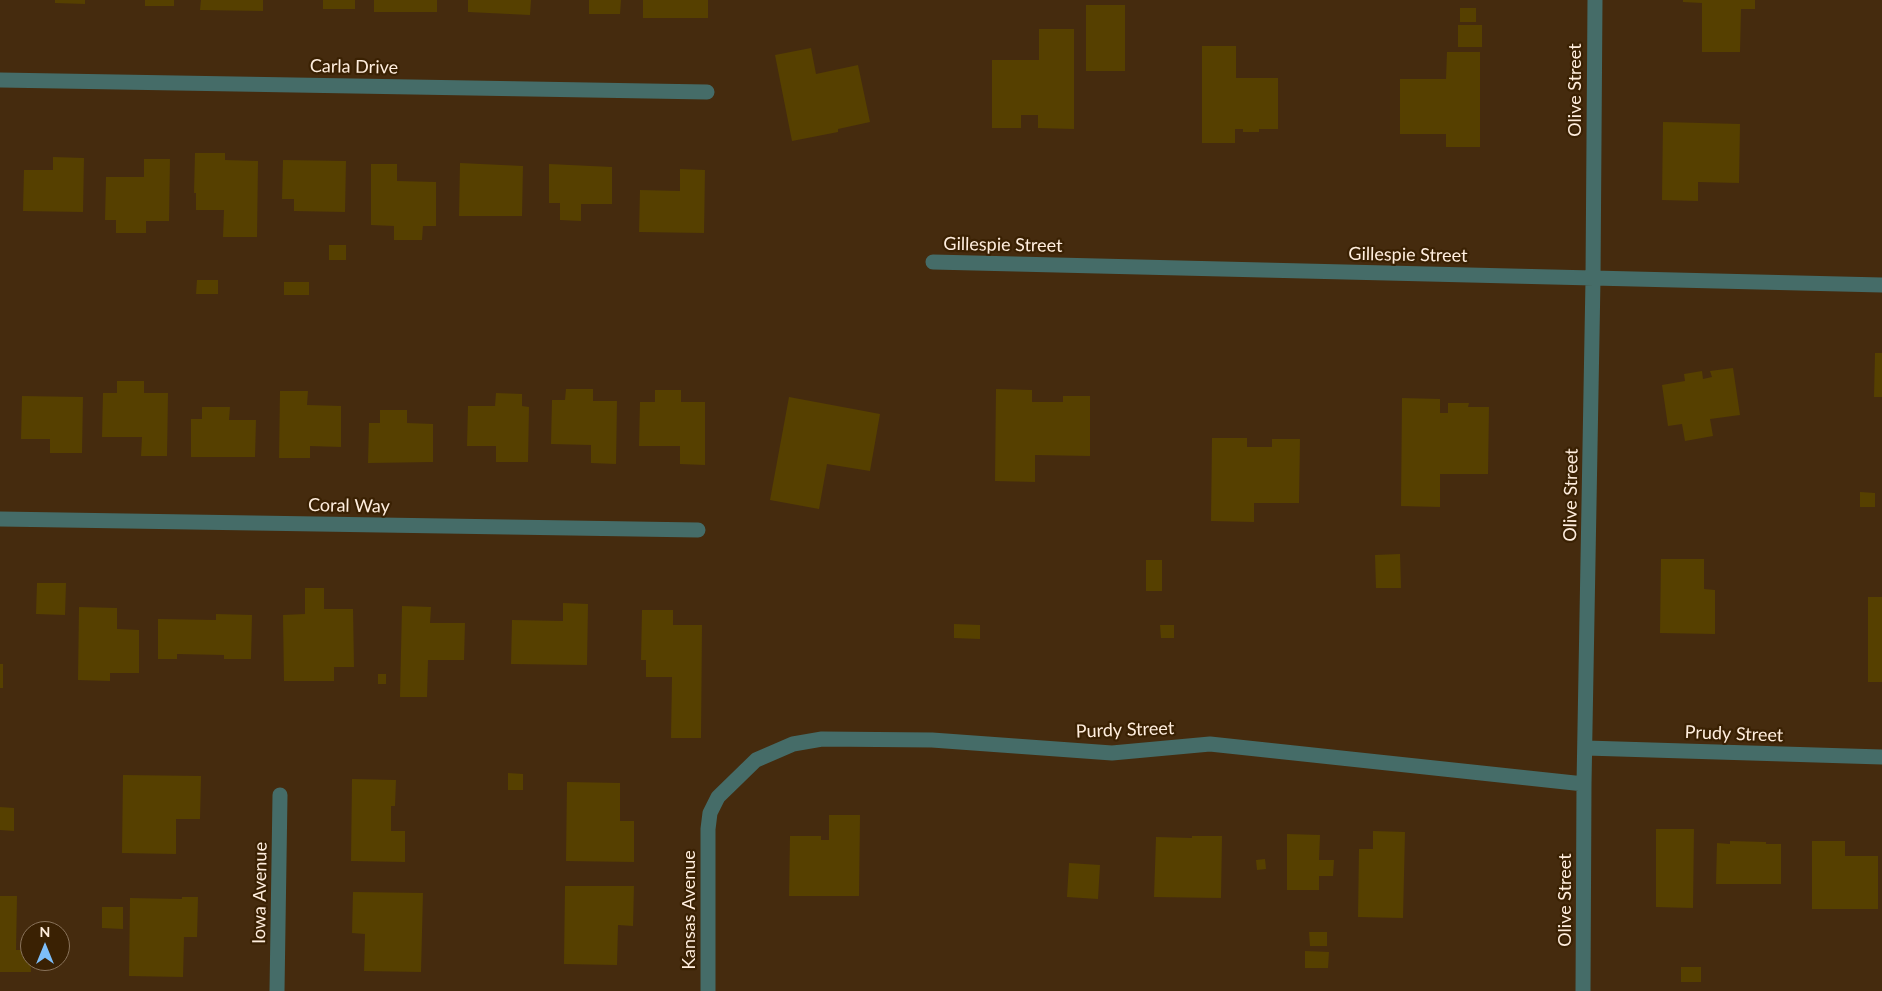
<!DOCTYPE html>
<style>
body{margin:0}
#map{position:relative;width:1882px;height:991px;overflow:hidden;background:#452b0e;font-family:Lato,sans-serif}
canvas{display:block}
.north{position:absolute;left:20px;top:921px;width:50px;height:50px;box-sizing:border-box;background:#3a2103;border:1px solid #89735b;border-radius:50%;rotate:0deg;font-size:14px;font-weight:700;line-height:20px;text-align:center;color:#ffeede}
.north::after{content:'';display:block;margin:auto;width:18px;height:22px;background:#7dbef9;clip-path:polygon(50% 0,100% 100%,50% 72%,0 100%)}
</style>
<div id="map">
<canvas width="1882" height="991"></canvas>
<div class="north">N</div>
</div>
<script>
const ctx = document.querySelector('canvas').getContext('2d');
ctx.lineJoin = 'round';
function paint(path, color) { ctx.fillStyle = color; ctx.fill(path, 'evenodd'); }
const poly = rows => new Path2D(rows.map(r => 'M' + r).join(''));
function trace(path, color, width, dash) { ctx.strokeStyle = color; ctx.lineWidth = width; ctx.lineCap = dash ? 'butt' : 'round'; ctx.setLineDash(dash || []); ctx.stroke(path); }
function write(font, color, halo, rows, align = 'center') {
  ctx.font = font + ' Lato,sans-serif'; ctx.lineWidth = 4.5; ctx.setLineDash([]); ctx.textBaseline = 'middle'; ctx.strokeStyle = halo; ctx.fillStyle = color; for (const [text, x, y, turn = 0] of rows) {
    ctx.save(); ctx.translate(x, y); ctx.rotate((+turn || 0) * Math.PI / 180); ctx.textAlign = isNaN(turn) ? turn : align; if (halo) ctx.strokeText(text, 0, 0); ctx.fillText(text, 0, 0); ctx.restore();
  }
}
const building = poly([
 [55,0,85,0,85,4,55,3],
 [145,0,174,0,174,6,145,6],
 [201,0,263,0,263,11,200,10],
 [323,0,355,0,355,9,323,9],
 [374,0,437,0,437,12,374,12],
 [468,0,531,0,530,15,468,12],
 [589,0,621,0,620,14,589,14],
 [643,0,708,0,708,18,643,18],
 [1683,0,1755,0,1755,9,1741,9,1740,52,1702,52,1702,3,1683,2],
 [1086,5,1125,5,1125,71,1086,71],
 [1460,8,1476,8,1476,22,1460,22],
 [1458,25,1482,25,1482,47,1458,47],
 [1039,29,1074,29,1074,129,1038,128,1038,115,1021,115,1021,128,992,128,992,60,1039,60],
 [1202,46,1236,46,1236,78,1278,78,1278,129,1259,129,1259,132,1243,132,1243,129,1235,129,1235,143,1202,143],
 [811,48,816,74,858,65,870,122,838,129,838,132,792,141,775,55],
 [1447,52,1480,52,1480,147,1446,147,1446,134,1400,134,1400,79,1446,79],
 [1663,122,1740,124,1739,183,1698,182,1698,201,1662,200],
 [195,153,225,153,225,160,258,161,257,237,223,237,224,210,196,210,196,193,194,193],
 [53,157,84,158,83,212,23,211,24,170,53,170],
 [144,159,170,159,169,221,146,221,146,233,116,233,116,220,105,220,106,177,144,177],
 [283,160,346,161,345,212,294,211,294,199,282,199],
 [460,163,523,166,522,216,459,216],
 [371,164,397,164,397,181,436,182,436,226,423,226,422,240,394,240,394,226,371,225],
 [549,164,612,167,612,204,581,204,581,221,560,220,560,203,549,203],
 [680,169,705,170,704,233,639,232,640,190,680,191],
 [329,245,346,245,346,260,329,260],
 [197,280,218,280,218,294,196,294],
 [284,282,309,282,309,295,284,295],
 [1875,353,1882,353,1882,397,1874,397],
 [1733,368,1740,415,1710,419,1713,436,1685,441,1682,424,1668,426,1662,385,1685,381,1684,374,1702,371,1703,379,1712,377,1710,371],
 [117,381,144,381,144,393,168,393,167,456,141,456,142,437,102,437,103,393,117,393],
 [566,389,593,389,593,401,617,401,616,464,591,463,591,445,551,444,552,400,565,400],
 [996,389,1032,390,1032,402,1063,402,1063,396,1090,396,1090,456,1035,455,1035,482,995,481],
 [655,390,681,390,681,402,705,402,705,465,680,464,680,446,639,446,640,402,655,402],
 [280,391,308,391,307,405,341,406,341,447,310,446,310,458,279,458],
 [496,393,522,394,522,406,529,407,528,462,496,462,496,446,467,446,468,406,495,406],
 [22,396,83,397,82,453,50,453,50,439,21,439],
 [789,397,880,414,870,471,827,464,819,509,770,500],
 [1402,398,1440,399,1440,413,1448,413,1448,403,1469,403,1468,407,1489,407,1488,474,1440,474,1440,507,1401,506],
 [202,407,230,407,229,420,256,420,255,457,191,457,191,419,202,419],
 [380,410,407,410,407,423,433,424,433,462,368,463,369,423,380,423],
 [1212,438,1247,438,1247,447,1272,447,1272,439,1300,439,1299,503,1254,503,1254,522,1211,521],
 [1860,492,1875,493,1875,507,1860,507],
 [1400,554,1401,588,1376,588,1375,555],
 [1661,559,1704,559,1704,589,1715,590,1715,634,1660,633],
 [1146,560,1162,560,1162,591,1146,591],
 [37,583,66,583,65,615,36,614],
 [305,588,324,588,324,609,353,609,354,667,334,667,334,681,284,681,283,615,305,614],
 [1868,597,1882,597,1882,682,1868,682],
 [563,603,588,604,587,665,511,664,512,620,563,621],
 [402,606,431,607,430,623,465,623,464,660,428,660,427,697,400,697],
 [79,607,117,608,117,629,139,630,139,673,110,673,110,681,78,680],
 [642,610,673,610,673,625,702,625,701,738,671,738,672,677,646,677,646,660,641,660],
 [216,614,252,615,251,659,224,659,224,655,177,654,177,659,158,659,158,619,216,620],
 [954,624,980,625,980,639,954,638],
 [1160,625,1174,625,1174,638,1161,638],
 [0,664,3,664,3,688,0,688],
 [378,674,386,674,386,684,378,684],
 [508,773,523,774,523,790,508,790],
 [123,775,201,776,200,819,176,819,176,854,122,853],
 [352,779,396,780,395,806,391,806,391,831,405,831,405,862,351,861],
 [567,782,620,783,620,821,634,821,634,862,566,861],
 [0,807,14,808,14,831,0,830],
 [829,815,860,815,859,896,789,896,790,836,821,836,821,840,829,840],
 [1656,829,1694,829,1693,908,1656,907],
 [1373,831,1405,832,1403,918,1358,917,1359,849,1373,849],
 [1287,834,1320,835,1319,860,1334,860,1333,876,1319,876,1319,890,1287,890],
 [1192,836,1222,836,1221,898,1154,897,1156,837,1192,838],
 [1730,841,1766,842,1766,844,1781,844,1781,884,1716,884,1717,843,1730,844],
 [1812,841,1845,841,1845,856,1878,856,1878,909,1812,909],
 [1265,859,1266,869,1257,870,1256,860],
 [1069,863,1100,865,1098,899,1067,897],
 [565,886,634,886,633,926,618,925,617,965,564,964],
 [353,892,423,893,421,972,364,971,365,934,352,933],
 [0,896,17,896,16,950,30,950,31,972,0,972],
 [182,897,198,897,197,937,184,937,183,977,129,976,130,898,182,899],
 [102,907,123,907,123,929,102,928],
 [1309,932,1327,932,1327,946,1310,946],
 [1305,951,1329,952,1328,968,1305,968],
 [1681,967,1701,967,1701,982,1681,982]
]);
const street = poly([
 [0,80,707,92],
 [933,262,1882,285],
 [0,519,698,530],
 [1586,748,1882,757],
 [277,991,280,795],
 [708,991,708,829,710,813,718,797,756,760,793,744,822,739,932,740,1112,753,1210,744,1584,784],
 [1583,991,1584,784,1593,279,1595,0]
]);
const streetNames = [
 ["Carla Drive",354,67,1],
 ["Olive Street",1575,90,-90],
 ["Gillespie Street",1003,245,1],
 ["Gillespie Street",1408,255,1],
 ["Olive Street",1571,495,-89],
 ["Coral Way",349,506,1],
 ["Purdy Street",1125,730,-2],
 ["Prudy Street",1734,734,2],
 ["Iowa Avenue",260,893,-89],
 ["Olive Street",1565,900,-90],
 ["Kansas Avenue",689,910,-90]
];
paint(building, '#564000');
trace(street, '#456c68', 15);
write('18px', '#ffeede', '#3a2103', streetNames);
</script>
